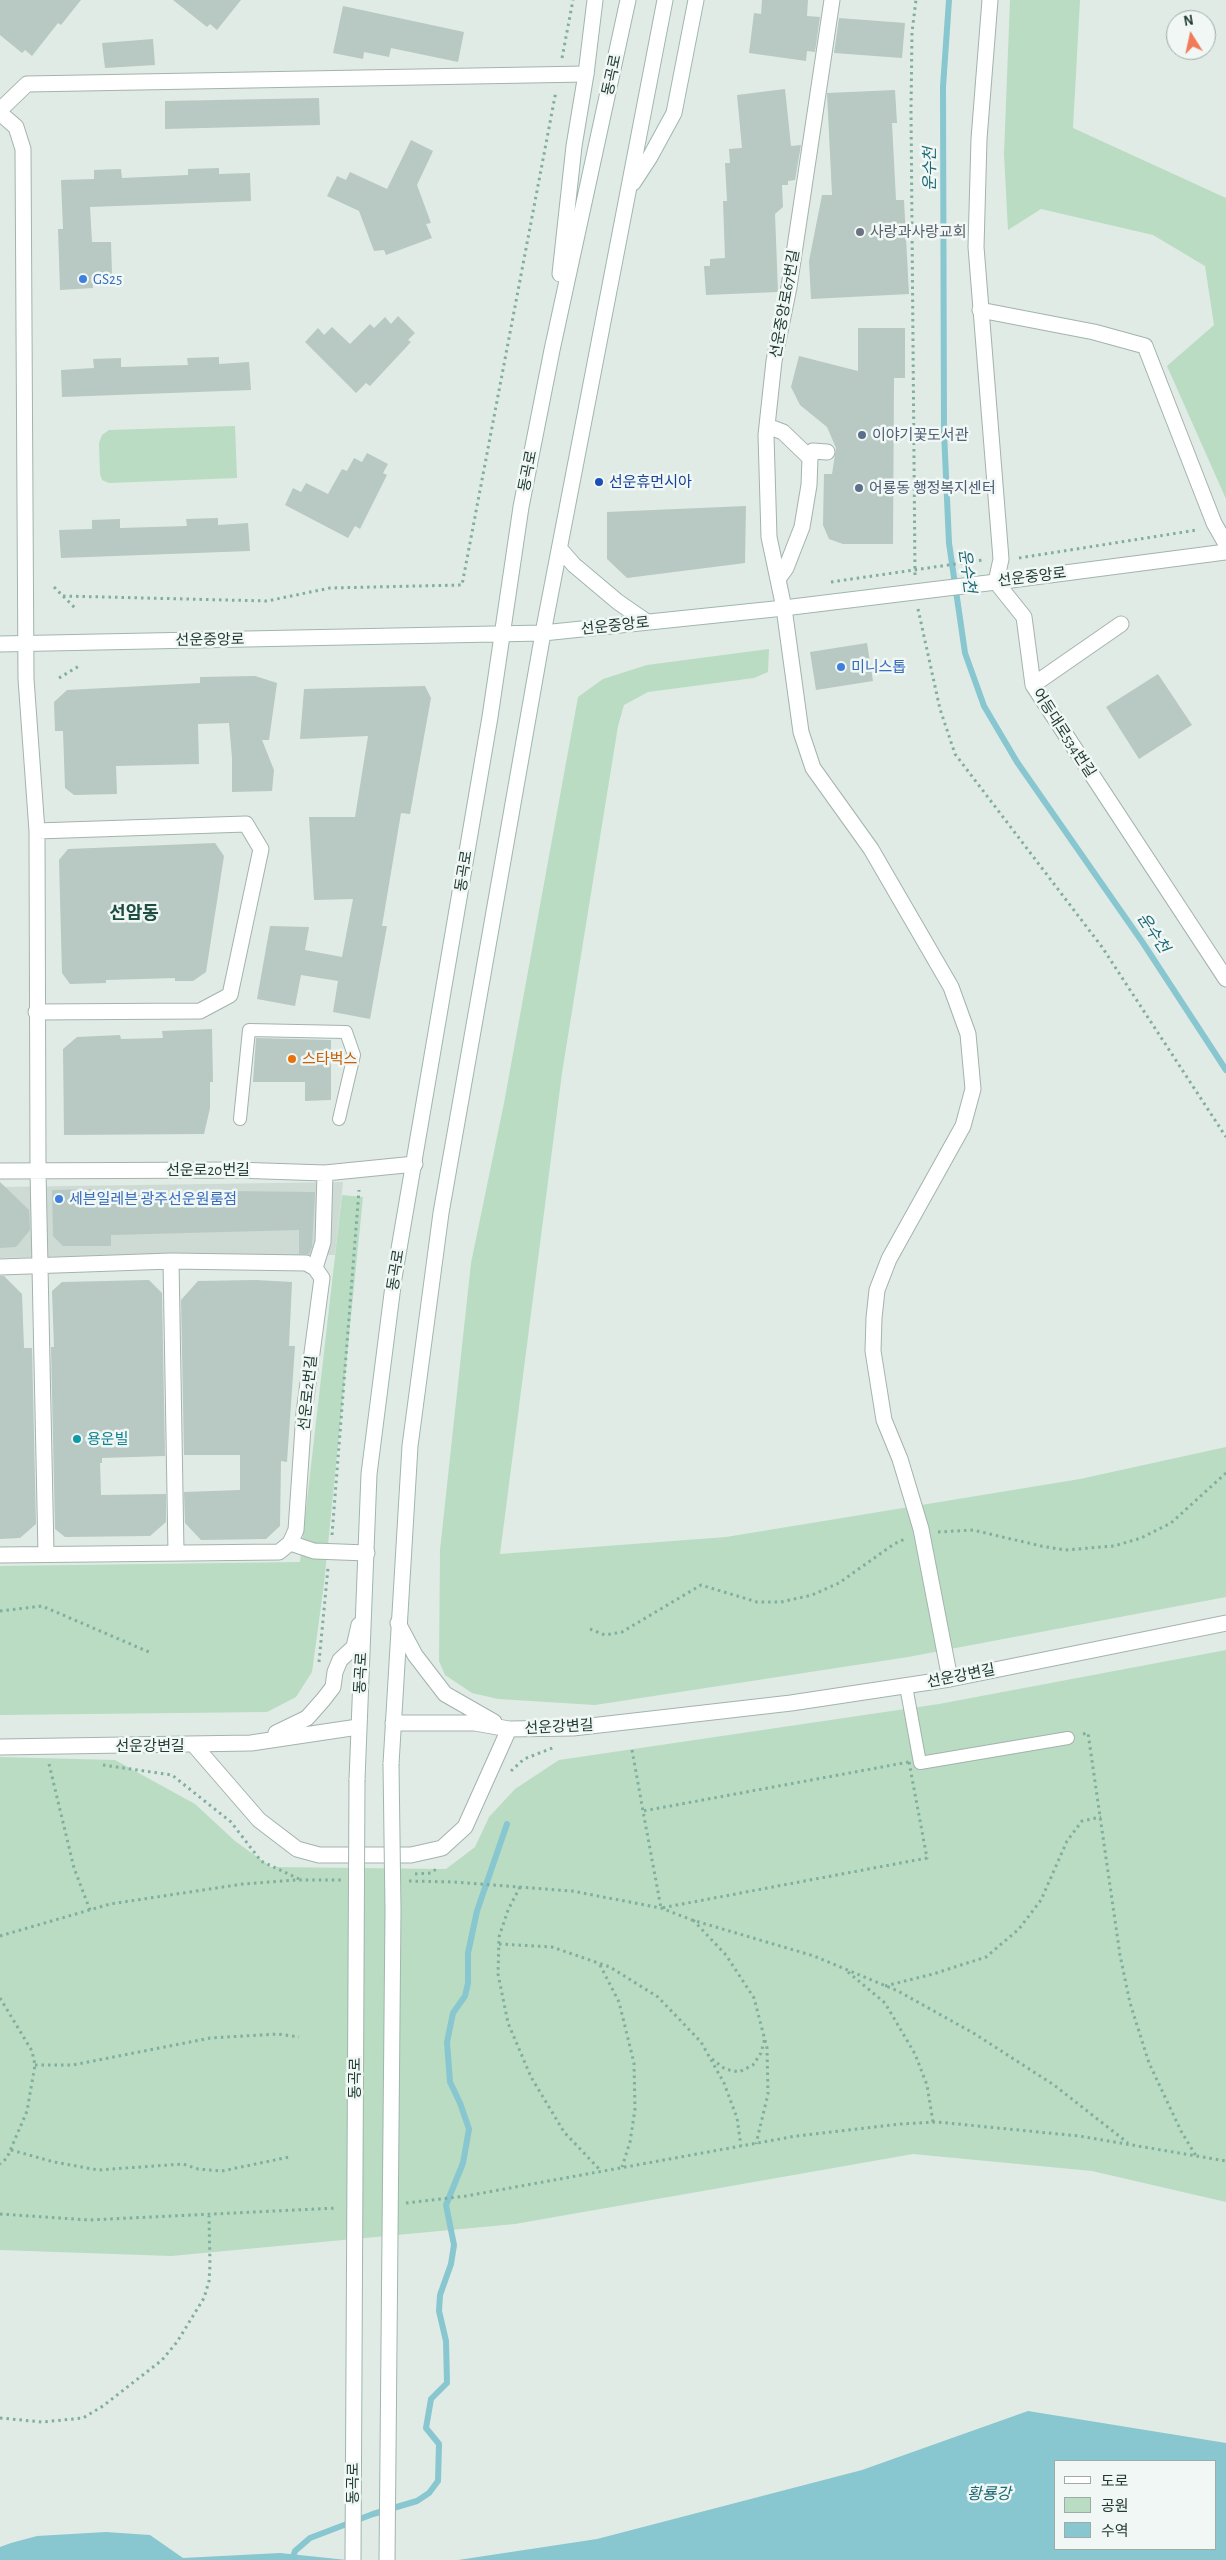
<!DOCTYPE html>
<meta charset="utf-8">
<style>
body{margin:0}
#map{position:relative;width:1226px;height:2560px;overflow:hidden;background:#e0ebe6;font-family:"Alegreya Sans","Noto Sans KR",sans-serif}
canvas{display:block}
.legend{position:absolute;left:1054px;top:2460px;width:162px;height:90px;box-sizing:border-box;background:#f0f7f4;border:1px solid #9daca7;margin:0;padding:6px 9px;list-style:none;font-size:15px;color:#213b33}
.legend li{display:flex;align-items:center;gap:10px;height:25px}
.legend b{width:25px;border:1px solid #9daca7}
.north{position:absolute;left:1166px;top:10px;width:50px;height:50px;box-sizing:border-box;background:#f0f7f4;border:1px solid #9daca7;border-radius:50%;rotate:350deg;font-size:14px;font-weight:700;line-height:20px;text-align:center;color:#213b33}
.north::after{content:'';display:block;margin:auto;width:18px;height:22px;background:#f17b58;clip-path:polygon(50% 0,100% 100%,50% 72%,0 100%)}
</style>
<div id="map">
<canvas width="1226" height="2560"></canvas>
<ul class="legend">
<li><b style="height:6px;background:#fff"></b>도로</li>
<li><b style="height:14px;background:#b9dcc2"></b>공원</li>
<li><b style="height:14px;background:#88c6d0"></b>수역</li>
</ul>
<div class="north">N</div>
</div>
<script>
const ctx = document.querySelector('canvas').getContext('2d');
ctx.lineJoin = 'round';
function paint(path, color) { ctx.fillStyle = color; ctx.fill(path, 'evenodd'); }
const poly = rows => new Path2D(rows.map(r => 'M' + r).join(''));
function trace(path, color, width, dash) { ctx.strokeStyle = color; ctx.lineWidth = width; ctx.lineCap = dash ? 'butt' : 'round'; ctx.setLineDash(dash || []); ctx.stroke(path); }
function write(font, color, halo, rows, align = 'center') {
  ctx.font = font + ' "Alegreya Sans","Noto Sans KR",sans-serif'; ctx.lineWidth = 5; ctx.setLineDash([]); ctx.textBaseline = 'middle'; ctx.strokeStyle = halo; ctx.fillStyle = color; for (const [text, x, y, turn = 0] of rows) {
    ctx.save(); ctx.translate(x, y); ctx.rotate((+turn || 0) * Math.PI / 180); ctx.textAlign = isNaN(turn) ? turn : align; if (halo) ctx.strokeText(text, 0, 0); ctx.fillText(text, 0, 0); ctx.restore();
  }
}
const built = poly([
 [343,1182,335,1255,127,1255,0,1258,0,1187]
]);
const green = poly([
 [1010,0,1080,0,1073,128,1226,198,1226,499,1167,366,1214,325,1205,266,1153,235,1041,209,1008,230,1004,154],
 [235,426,237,478,109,483,102,480,100,474,99,443,102,435,109,430],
 [769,649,768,672,754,678,648,692,624,705,618,726,562,1073,500,1554,726,1537,1080,1479,1226,1447,1226,1597,908,1657,595,1705,498,1699,472,1693,445,1675,439,1661,440,1550,471,1263,504,1103,578,697,603,679,647,665],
 [342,1195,363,1197,324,1584,312,1672,296,1697,267,1712,0,1715,0,1566,300,1562],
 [1226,1650,1226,2202,1092,2171,913,2154,515,2224,171,2256,0,2250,0,1757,115,1760,195,1804,235,1841,271,1867,446,1869,475,1847,489,1817,515,1789,559,1760,939,1704]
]);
const water = poly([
 [1028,2411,1226,2443,1226,2560,458,2560,597,2539,862,2470],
 [1055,2461,1215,2461,1215,2549,1055,2549],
 [106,2532,150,2535,183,2558,280,2553,347,2560,0,2560,0,2547,11,2543,37,2536]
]);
const stream = poly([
 [949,0,943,87,944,432,949,543,965,653,984,706,1017,762,1143,943,1226,1070],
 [292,2560,295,2551,310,2538,373,2514,417,2501,429,2493,438,2481,439,2444,426,2428,431,2399,447,2383,446,2341,439,2311,440,2295,451,2264,454,2245,446,2205,463,2163,469,2129,460,2103,450,2082,447,2042,453,2013,465,1996,468,1983,468,1953,477,1911,507,1824]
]);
const building = poly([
 [0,0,81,0,61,25,58,23,32,56,25,50,22,53,0,35],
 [173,0,241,0,217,30,210,24,207,27],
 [762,0,808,0,807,16,820,17,815,52,807,51,806,61,749,53,754,13,761,14],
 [343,6,464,32,458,62,391,48,389,57,364,52,363,59,333,53],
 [839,18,905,23,902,58,834,53],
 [153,39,155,65,105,68,102,43],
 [785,89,791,146,801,145,795,180,788,181,788,185,782,185,783,207,775,214,778,292,706,295,704,266,710,266,710,259,725,258,723,201,727,201,725,163,730,163,729,149,742,148,737,95],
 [895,90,897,123,892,123,896,200,904,200,909,294,811,299,809,261,822,195,832,195,827,93],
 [319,98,320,125,165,129,165,101],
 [411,140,433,151,417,185,431,223,426,224,432,238,386,255,384,250,374,251,359,211,327,196,337,176,346,180,350,172,387,189],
 [219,168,219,174,250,173,251,201,90,207,92,242,111,242,112,274,93,275,93,288,60,290,58,229,63,229,61,180,94,179,94,170,121,169,122,178,188,175,188,169],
 [398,316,415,333,408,340,411,342,370,386,366,383,356,393,305,342,318,328,324,335,332,327,350,344,370,324,374,328,385,317,391,324],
 [858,328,905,328,905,378,894,378,893,544,843,544,829,539,823,525,824,474,832,474,836,448,827,427,800,405,791,387,799,356,858,371],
 [219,357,219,364,249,362,251,390,62,397,61,370,94,368,93,359,121,358,121,367,188,365,187,358],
 [367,453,388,464,383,473,387,475,360,529,355,526,348,538,285,505,293,488,301,492,306,483,328,494,342,469,347,471,354,458,362,462],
 [746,506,745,563,627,578,607,559,607,512],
 [218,518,218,525,248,523,250,551,61,558,59,530,92,529,92,520,120,519,120,528,187,526,186,519],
 [867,643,873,681,816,690,810,652],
 [1158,674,1192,725,1139,759,1106,707],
 [255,676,277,683,269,740,262,740,274,770,272,791,232,792,232,758,229,723,198,724,199,764,116,766,117,794,74,795,65,788,63,731,55,731,54,702,67,690,200,683,200,677],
 [425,686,431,698,410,814,401,813,382,926,387,926,370,1019,333,1012,338,981,301,975,295,1006,257,999,270,926,309,927,305,950,342,957,353,899,314,900,309,817,355,817,368,736,300,739,304,689],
 [215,843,224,856,206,972,193,981,175,981,175,978,106,980,106,983,70,984,62,973,59,860,68,849],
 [212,1029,213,1082,210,1082,210,1108,204,1134,64,1135,63,1049,77,1037,120,1035,121,1039,163,1038,162,1031],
 [256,1038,331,1040,331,1100,305,1101,305,1082,253,1082],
 [0,1182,29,1210,30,1230,16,1247,0,1248],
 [93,1189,93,1195,225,1195,225,1191,315,1192,312,1247,309,1254,299,1254,299,1230,111,1235,111,1246,63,1246,53,1236,52,1190],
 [0,1276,4,1276,22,1294,24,1348,32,1348,36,1524,20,1538,0,1539],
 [149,1280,162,1293,165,1456,102,1458,102,1463,100,1463,101,1495,166,1494,166,1522,150,1536,65,1537,55,1529,51,1347,54,1347,52,1291,62,1282],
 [256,1280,292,1282,289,1346,295,1346,287,1462,281,1461,280,1526,266,1539,201,1540,185,1523,184,1492,240,1490,240,1455,184,1455,181,1300,198,1281]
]);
const path = poly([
 [562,58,573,0],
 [1019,558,1197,530],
 [915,575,911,110,912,32,916,0],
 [831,582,983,560],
 [54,587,75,608],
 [63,596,267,601,330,588,462,585,556,91],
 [918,609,940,709,955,754,1102,947,1226,1137],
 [59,678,79,666],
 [938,1532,973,1530,1041,1546,1065,1550,1114,1546,1141,1538,1171,1523,1226,1473],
 [332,1535,359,1190],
 [0,1611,42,1606,149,1652],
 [590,1629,605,1635,622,1632,701,1585,757,1602,781,1602,812,1595,839,1583,894,1544,905,1539],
 [319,1662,328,1568],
 [1083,1734,1088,1733,1120,1955,1130,2003,1149,2063,1181,2131,1196,2156],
 [632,1750,643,1811],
 [909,1762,927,1858,661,1908,643,1811,909,1762],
 [49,1764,74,1868,90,1910],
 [103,1765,172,1775,231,1822,261,1861,299,1879],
 [511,1771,524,1759,555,1747],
 [415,1874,431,1873,439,1867],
 [409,1881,454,1882,572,1891,661,1908,692,1920,814,1956,898,1991,975,2034,1054,2085,1128,2143],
 [520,1887,508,1910,499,1937,498,1974,508,2023,531,2077,564,2132,601,2171],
 [693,1920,726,1955,754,1998,767,2048,768,2094,756,2144],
 [0,1936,110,1904,243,1884,296,1880,341,1880],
 [499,1944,552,1947,610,1967,658,1997,701,2042,724,2083,737,2118,741,2146],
 [600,1965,619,2002,634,2063,635,2109,630,2142,622,2167],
 [848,1972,885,2003,915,2054,927,2085,933,2122],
 [885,1986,933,1974,986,1957,1019,1929,1041,1900,1067,1841,1082,1821,1101,1817],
 [0,1998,32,2051,35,2065,27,2111,7,2158,0,2164],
 [712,2059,725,2069,739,2072,753,2065,761,2053,765,2038],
 [35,2065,73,2065,210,2038,278,2034,299,2037],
 [11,2150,54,2162,98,2170,183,2164,198,2169,222,2171,289,2157],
 [406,2203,466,2196,796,2136,901,2124,937,2122,1079,2136,1226,2161],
 [0,2214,89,2220,337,2208],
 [0,2418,42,2422,83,2418,103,2406,162,2360,177,2342,204,2298,209,2281,210,2265,209,2216]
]);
const lane = poly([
 [240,1119,249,1030,346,1032,354,1055,339,1119],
 [906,1686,920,1763,1068,1738]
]);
const street = poly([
 [832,0,789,287,774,361,766,435,769,537,784,608,801,732,813,768,871,849,951,987,968,1034,973,1089,963,1126,889,1259,877,1290,874,1318,873,1351,884,1420,900,1459,921,1529,950,1679],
 [990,0,979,139,976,247,1001,559,996,582],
 [0,110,27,84,586,74],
 [0,113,16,127,23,149,26,679,37,831,38,1171,46,1554],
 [980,310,1094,332,1145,346,1214,523,1226,544],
 [767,426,783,432,810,458],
 [778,579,786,568,802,527,809,485,810,458,813,451,827,452],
 [996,582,1024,617,1033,685,1226,979],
 [996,582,1226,552],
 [1033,685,1121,624],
 [36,1012,200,1011,230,995,261,849,246,824,37,831],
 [0,1171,235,1170,325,1173,415,1164],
 [171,1261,176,1552],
 [0,1267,171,1261,306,1263,315,1268,322,1278,304,1413,296,1530,290,1543,279,1552,0,1555],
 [315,1268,323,1242,325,1173],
 [290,1543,314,1551,367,1553],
 [398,1623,415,1655,445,1694,494,1722],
 [393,1723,475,1723,509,1729,573,1728,791,1703,950,1679,1226,1623],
 [276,1733,307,1718,323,1700,333,1687,335,1672,340,1660,354,1647,359,1625],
 [194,1745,259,1820,297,1849,319,1855,411,1855,442,1848,465,1827,509,1729],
 [0,1747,251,1743,358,1727]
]);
const secondary = poly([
 [633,183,650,157,674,113,696,0],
 [560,274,574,146,586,74,595,0],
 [560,549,574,565,618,602,647,622],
 [0,644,543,633,784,608,996,582],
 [391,1764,410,1446,441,1213,543,633,665,0],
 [357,1780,369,1474,394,1278,490,717,521,507,552,350,628,0]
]);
const secondaryBridge = poly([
 [353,2560,357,1780],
 [387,2560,393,1910,391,1764]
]);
const markers = [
 [860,232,5,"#6b7280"],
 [83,279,5,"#3f7fe0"],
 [862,435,5,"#5c6f8a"],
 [599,482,5,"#1a4fb4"],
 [859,488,5,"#5c6f8a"],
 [841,667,5,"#3f7fe0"],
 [292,1059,5,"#e8710a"],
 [59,1199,5,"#3f7fe0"],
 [77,1439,5,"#0f9aa8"]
];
const streetNames = [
 ["동곡로",612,75,-78],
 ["선운중앙로67번길",785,304,-80],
 ["동곡로",528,471,-79],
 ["선운중앙로",1032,577,-7],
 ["선운중앙로",615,626,-6],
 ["선운중앙로",210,640,-1],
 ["어등대로534번길",1064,733,57],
 ["동곡로",464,871,-81],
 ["선운로20번길",208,1170],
 ["동곡로",396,1270,-81],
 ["선운로2번길",308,1393,-84],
 ["동곡로",361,1673,-87],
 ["선운강변길",961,1676,-11],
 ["선운강변길",559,1727,-3],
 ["선운강변길",150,1746],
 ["동곡로",355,2078,-90],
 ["동곡로",353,2483,-90]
];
const worshipNames = [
 ["사랑과사랑교회",870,232]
];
const shopNames = [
 ["GS25",93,279],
 ["미니스톱",851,667],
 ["세븐일레븐 광주선운원룸점",69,1199]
];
const serviceNames = [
 ["이야기꽃도서관",872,435],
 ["어룡동 행정복지센터",869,488]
];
const transitNames = [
 ["선운휴먼시아",609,482]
];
const foodNames = [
 ["스타벅스",302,1059]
];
const cultureNames = [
 ["용운빌",87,1439]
];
const waterNames = [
 ["운수천",930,169,-90],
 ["운수천",967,571,82],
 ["운수천",1153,933,56],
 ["황룡강",989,2494]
];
const quarterNames = [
 ["선암동",134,914]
];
paint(built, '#cedbd5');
paint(green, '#b9dcc2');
paint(water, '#88c6d0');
trace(stream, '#88c6d0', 6);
paint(building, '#b8c8c2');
trace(lane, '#a3b3ad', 14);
trace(street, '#a3b3ad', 17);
trace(secondary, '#9fb6ae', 17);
trace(path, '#80ae9f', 3, [2.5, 4]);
trace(lane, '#fff', 12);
trace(street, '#fff', 15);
trace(secondary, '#fff', 15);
trace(secondaryBridge, '#9fb6ae', 17, []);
trace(secondaryBridge, '#fff', 15);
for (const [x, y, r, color] of markers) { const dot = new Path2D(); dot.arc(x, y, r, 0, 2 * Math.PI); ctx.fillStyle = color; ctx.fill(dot); trace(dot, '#f0f7f4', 2); }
write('15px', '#213b33', '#f0f7f4', streetNames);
write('15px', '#5b616d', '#f0f7f4', worshipNames, 'left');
write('15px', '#366cbe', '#f0f7f4', shopNames, 'left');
write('15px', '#4e5e75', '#f0f7f4', serviceNames, 'left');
write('15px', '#164399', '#f0f7f4', transitNames, 'left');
write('15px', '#c56008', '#f0f7f4', foodNames, 'left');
write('15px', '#0d838f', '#f0f7f4', cultureNames, 'left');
write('italic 16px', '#1c6976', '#f0f7f4', waterNames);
write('bold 18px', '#1d4d40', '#f0f7f4', quarterNames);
</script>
